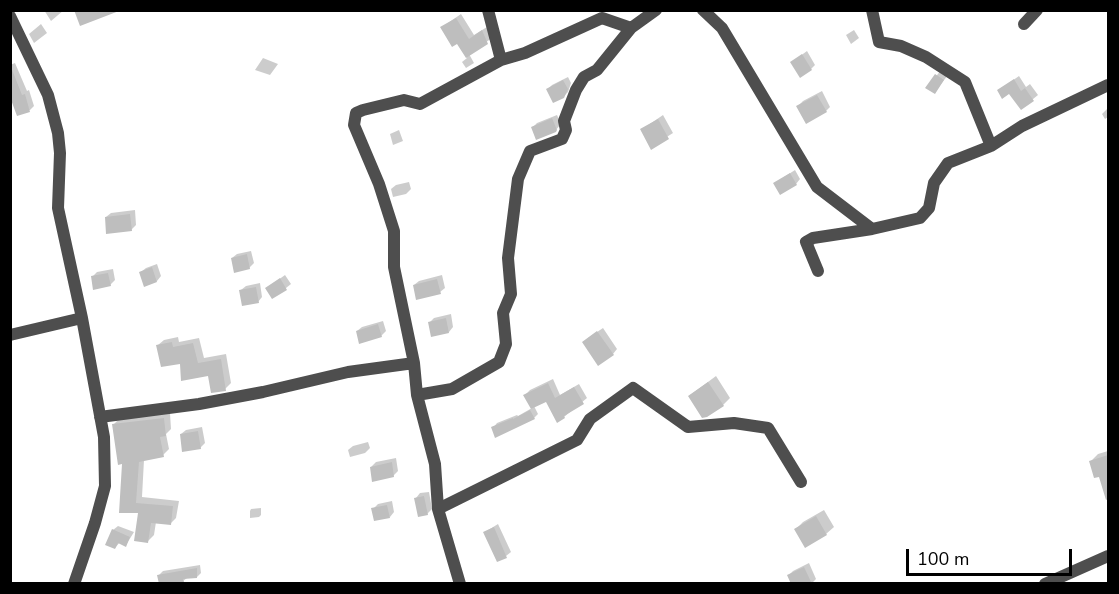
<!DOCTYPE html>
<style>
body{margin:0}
#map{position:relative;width:1119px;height:594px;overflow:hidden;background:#fff;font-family:"Nunito Sans",sans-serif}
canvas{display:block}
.frame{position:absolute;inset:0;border:12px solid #000;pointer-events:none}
.scale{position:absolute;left:906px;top:549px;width:166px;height:27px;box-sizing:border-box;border:3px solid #000;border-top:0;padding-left:8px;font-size:18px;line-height:21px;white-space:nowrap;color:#000;-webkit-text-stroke:4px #fff;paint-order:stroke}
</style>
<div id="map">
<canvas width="1119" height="594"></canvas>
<div class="frame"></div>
<div class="scale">100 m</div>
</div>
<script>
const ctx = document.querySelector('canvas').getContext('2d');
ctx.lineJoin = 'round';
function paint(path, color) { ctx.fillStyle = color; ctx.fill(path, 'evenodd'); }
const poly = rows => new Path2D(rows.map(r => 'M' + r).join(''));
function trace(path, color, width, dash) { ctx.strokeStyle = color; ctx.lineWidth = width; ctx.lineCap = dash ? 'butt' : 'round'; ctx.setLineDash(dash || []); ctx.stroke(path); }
const shadow = poly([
 [44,10,64,10,51,21],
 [461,14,474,35,487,27,492,38,469,54,474,63,466,68,462,62,467,58,457,42,442,27],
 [41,24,47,33,34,43,29,34],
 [854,30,859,38,851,44,846,35],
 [807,51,815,65,811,69,792,62],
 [263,58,278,64,270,75,255,70],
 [15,63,27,91,29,90,34,106,30,110,18,114,10,92,10,65],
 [941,70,948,75,934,93,927,88],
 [1019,76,1026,87,1030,84,1038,95,1022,108,1010,92,999,90],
 [568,77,571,83,568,92,563,97,548,89,552,85],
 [822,91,830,107,826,111,798,106,803,101],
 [1108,108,1108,117,1105,119,1102,114],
 [557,115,561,124,555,131,532,128,537,123],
 [663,115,673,133,651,147,641,130],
 [399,130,403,141,393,145,390,134],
 [795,170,800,179,796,184,775,183],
 [409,182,411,189,406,194,393,197,391,189,396,185],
 [135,210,136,225,131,230,106,217,111,213],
 [251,251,254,263,249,268,232,258,237,254],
 [157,264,161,276,157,281,145,285,141,272,146,268],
 [113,269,115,280,110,285,92,277,97,272],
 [285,275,291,284,286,288,267,288],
 [442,275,445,288,440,292,414,285,419,281],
 [260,283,262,297,258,302,241,290,246,286],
 [451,314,453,327,449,332,432,336,429,323,434,318],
 [383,321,386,331,381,336,357,331,362,327],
 [603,328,617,349,613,354,588,338],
 [178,337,179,342,199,338,204,358,226,354,231,383,225,389,209,374,181,362,158,345,164,340],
 [716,376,730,398,723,405,689,396],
 [553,379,560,395,579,384,587,398,564,417,546,400,534,406,538,414,534,418,496,436,493,428,497,423,517,415,518,416,532,408,525,395,530,390],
 [170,413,171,429,166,434,169,449,163,455,144,460,142,497,179,501,176,518,170,524,156,522,154,535,148,541,140,512,120,511,123,462,114,424,120,418],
 [202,427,205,443,200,448,181,434,186,430],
 [368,442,370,448,365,453,350,457,348,450,353,446],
 [1108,451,1108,490,1105,491,1100,475,1091,461,1098,454],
 [396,458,398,471,393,476,371,467,376,462],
 [429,492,432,509,427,514,416,498,420,493],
 [392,501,394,512,390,517,373,509,378,504],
 [261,508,261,515,259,517,250,518,250,511,251,509],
 [824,510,834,527,826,534,796,529,803,522],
 [498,524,511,552,506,556,485,532],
 [118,526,134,532,126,545,120,542,115,548,113,530],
 [809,563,816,579,811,584,789,575,793,571],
 [200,565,201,573,197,577,187,578,183,581,159,575,163,571]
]);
const building = poly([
 [74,10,119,10,119,11,80,26],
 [456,18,469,39,482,30,488,44,466,58,457,44,452,47,440,27],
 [802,54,812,70,800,78,790,62],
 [11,67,22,95,25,94,30,112,17,116,10,97],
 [935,74,944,80,935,94,925,88],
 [1014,79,1021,91,1025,88,1034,101,1021,110,1009,94,1002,99,997,90],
 [563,80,568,89,564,98,553,103,546,89],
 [817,95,827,112,806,124,796,106],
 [552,118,557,130,556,132,536,140,531,127],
 [658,119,669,139,651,150,640,129],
 [790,173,797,185,780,195,773,183],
 [130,214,132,231,106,234,105,217],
 [247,254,250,269,234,273,231,258],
 [152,267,157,282,144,287,139,272],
 [108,273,111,286,93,290,91,276],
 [280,278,287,290,272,299,265,288],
 [437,279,441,294,416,300,413,285],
 [256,287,259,303,242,306,239,290],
 [446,318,449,333,431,337,428,322],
 [378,324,382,337,359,344,356,331],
 [597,331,614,355,598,366,582,342],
 [172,342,173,347,193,343,198,363,221,359,226,391,211,393,208,376,181,381,180,364,161,367,156,345],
 [708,382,724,406,707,417,702,418,688,396],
 [548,383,555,398,574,387,584,404,564,416,565,418,557,423,546,402,531,409,523,395],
 [530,410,535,419,495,438,491,427,513,418,513,419],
 [164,418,166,436,160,437,164,457,139,462,136,503,173,506,171,525,151,523,148,543,134,541,138,513,119,513,122,464,118,465,112,424],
 [198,431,201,449,182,452,180,434],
 [1108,455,1108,499,1106,500,1099,477,1094,478,1089,461],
 [392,462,394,477,372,482,370,467],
 [424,496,428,515,418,517,414,498],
 [387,505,390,518,374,521,371,508],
 [816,516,827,535,805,548,794,529],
 [494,527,507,558,497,562,483,532],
 [112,529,130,537,126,547,118,543,115,549,105,545],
 [804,567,812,584,791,584,787,575],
 [197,568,197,578,183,579,184,582,177,584,159,584,157,575]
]);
const street = poly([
 [488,10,501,60],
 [703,10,722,28,817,187,872,229],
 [872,10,879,42,901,46,926,57,965,82,991,146,1022,126,1108,85],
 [10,16,48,95,58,133,60,153,58,208,82,318,104,437,105,486,95,523,74,584],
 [1024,24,1037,10],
 [818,271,806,242,813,238,872,229,920,218,929,208,934,183,948,163,991,146],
 [10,335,82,318],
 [417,395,452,389,499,362,506,344,503,313,511,294,508,258,518,179,530,151,562,139,566,130,564,121,576,90,584,77,597,70,631,28],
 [100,417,199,404,263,392,348,372,414,363],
 [438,509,577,440,590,419,633,388,688,427,734,423,768,428,801,482],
 [460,584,438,509,435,464,417,395,414,363,394,267,394,231,379,184,354,125,356,113,363,110,404,100,420,104,501,60,525,53,602,18,631,28,656,10],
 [1045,584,1108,556]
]);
paint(shadow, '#0003');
paint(building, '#bebebe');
trace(street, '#4e4e4e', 12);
</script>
